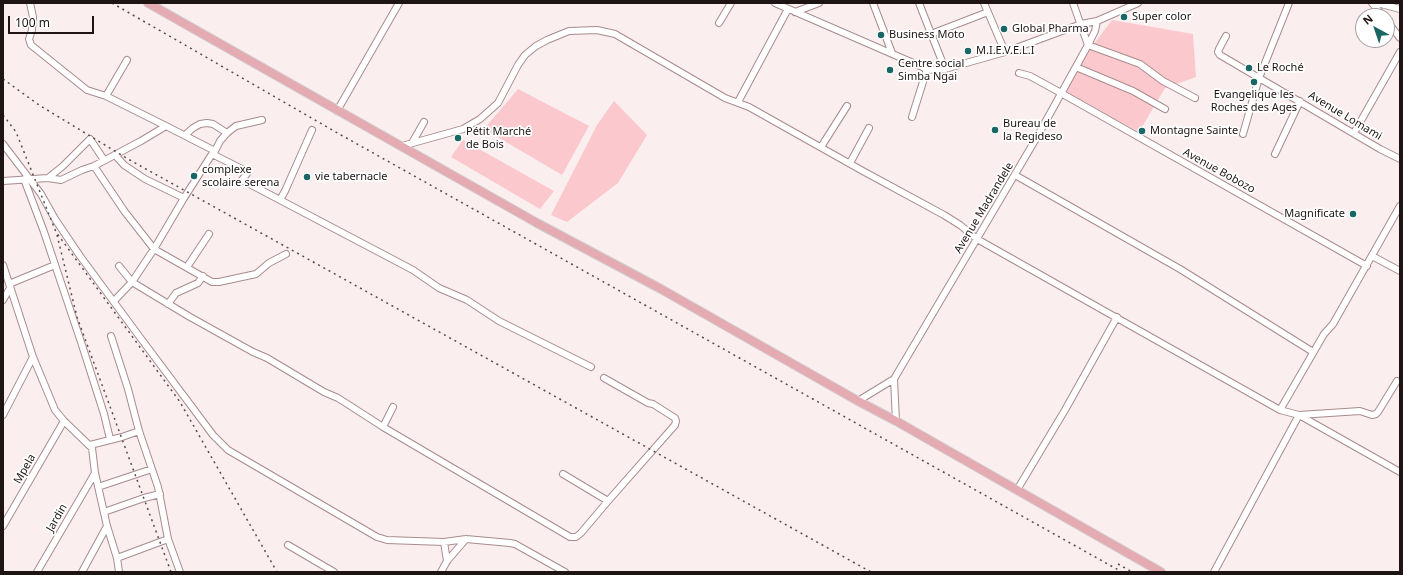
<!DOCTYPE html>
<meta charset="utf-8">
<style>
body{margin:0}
#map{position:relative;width:1403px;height:575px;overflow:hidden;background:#fbeeef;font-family:"Noto Sans",sans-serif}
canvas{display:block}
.frame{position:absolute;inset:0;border:4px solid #1e1414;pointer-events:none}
.north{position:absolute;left:1355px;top:8px;width:40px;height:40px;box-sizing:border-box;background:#fff;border:1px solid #a5a1a1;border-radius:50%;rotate:320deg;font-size:11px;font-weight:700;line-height:16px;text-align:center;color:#1e1414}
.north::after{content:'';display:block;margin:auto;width:14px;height:18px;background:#196765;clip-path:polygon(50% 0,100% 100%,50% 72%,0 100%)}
.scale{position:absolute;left:8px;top:16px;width:86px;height:18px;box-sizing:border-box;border:2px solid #1e1414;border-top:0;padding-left:5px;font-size:12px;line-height:14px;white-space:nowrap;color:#1e1414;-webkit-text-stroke:3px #fff;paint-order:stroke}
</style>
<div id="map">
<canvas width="1403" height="575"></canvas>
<div class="frame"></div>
<div class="north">N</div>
<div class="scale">100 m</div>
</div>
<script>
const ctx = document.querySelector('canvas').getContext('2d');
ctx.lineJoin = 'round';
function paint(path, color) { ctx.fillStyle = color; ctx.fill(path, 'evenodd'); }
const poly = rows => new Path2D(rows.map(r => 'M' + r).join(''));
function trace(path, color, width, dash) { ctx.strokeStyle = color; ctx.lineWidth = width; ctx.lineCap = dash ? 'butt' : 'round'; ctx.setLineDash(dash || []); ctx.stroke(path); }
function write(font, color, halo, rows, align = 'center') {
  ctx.font = font + ' "Noto Sans",sans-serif'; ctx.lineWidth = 3.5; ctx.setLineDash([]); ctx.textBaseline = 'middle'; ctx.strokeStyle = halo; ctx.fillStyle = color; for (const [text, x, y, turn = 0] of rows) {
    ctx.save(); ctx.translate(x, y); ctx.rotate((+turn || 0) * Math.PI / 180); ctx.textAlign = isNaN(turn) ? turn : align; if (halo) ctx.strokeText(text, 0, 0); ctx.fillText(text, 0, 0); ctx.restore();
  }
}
const green = poly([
 [1112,20,1193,34,1196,77,1165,88,1139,132,1065,91,1087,53],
 [518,89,589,126,562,175,484,129],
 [614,101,647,135,618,183,567,222,551,215,597,125],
 [463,140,554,191,540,209,451,157]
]);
const minor = poly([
 [30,3,33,17,32,30,29,39,31,45,87,90,106,96],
 [775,3,927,69,936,70,945,69,1005,52,1081,24,1097,21,1138,3],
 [873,3,892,53],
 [919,3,945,69],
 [984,3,1005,52],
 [1073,3,1088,45],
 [1372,3,1383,16],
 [1377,3,1400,9],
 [795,12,819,3],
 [1387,21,1400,38],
 [719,23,731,3],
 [931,34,988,12],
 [1226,36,1219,49,1218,52,1220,55,1380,149,1400,159],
 [1088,45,1140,64,1163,81,1195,98],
 [127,60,106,96,166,126],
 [1076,67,1133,91,1165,109],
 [1019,73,1030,76,1061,93,1367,266],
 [738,102,788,9],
 [337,111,399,3],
 [912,117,927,69],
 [1354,133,1400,52],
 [1243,134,1259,78,1289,3],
 [185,135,193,128,200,124,207,123,213,124,227,133],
 [412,143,424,122],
 [3,144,41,194,55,219,80,256,139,336,213,435,228,450,377,537,387,540,444,542,466,539,510,543,515,544,565,572],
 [402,146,463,129,480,119,498,103,518,65,525,55,536,46,547,40,569,31,597,30,615,34,725,98,749,107,861,170,944,215,960,225,977,239,1280,410,1299,415,1400,472],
 [821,147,847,106],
 [212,154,248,172,242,180,413,270,439,288,467,300,499,321,591,367],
 [1275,154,1300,101],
 [115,155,124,165,145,179,184,198],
 [850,163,869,128],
 [94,166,141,141,166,126,215,151],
 [1015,175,1180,269,1313,352],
 [48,178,63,166,90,139,104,160],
 [24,179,44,232,82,345,104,414,110,439],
 [3,181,48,178,61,180,82,170,94,166,125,212,154,249,212,282,219,282,256,274,269,263,286,254],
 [280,200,285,191,312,130],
 [1372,256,1400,271],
 [3,265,33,357,55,410,64,421,92,448,95,473,107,526,117,558,119,572],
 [119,266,132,282,190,317,253,352,267,358,324,392,338,398,380,425,383,427,393,407],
 [187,267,209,234],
 [9,284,55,265],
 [3,300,10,288],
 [114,301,132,282,154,249,184,198,212,154,215,151,220,141,227,133,236,126,262,120],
 [168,304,176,293,198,283,203,276],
 [111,336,128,389,139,431,158,487,168,539,180,572],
 [894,379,896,421],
 [858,401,894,379,1037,137,1088,45,1095,31,1097,21],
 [1280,410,1324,334,1333,324,1400,206],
 [3,415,33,357],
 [383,427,570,537,576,537,581,533,608,501,675,425,676,421,675,418,653,404,648,403,604,378],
 [90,445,122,437,139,431],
 [563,474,608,501],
 [98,487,152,469],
 [1017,490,1065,410,1117,317],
 [104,512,144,498,160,494],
 [3,526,64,421],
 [444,542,447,561],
 [288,545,334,572],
 [117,558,168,539],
 [37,572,95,473],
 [82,572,107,526],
 [441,572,447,561,466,539],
 [1214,572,1299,415,1360,411,1372,415,1376,414,1378,412,1397,381]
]);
const major = poly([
 [148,3,537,223,661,289,858,401,896,421,1161,572]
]);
const rail = poly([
 [112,3,341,135,1122,572],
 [3,79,39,105,128,159,871,572],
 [3,115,16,132,56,232,180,402,277,572],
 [57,235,77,317,171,572],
 [1118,564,1132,572]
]);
const markers = [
 [1124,17,4,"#196765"],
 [1004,29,4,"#196765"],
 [881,35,4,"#196765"],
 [968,51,4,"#196765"],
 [1249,68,4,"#196765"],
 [890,70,4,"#196765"],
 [1254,82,4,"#196765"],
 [995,130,4,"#196765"],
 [1142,131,4,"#196765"],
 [458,138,4,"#196765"],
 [194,176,4,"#196765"],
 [307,177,4,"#196765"],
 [1353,214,4,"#196765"]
];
const poiNames = [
 ["Super color",1132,17],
 ["Global Pharma",1012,29],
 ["Business Moto",889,35],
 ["M.I.E.V.E.L.I",976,51],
 ["Centre social",898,64],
 ["Simba Ngai",898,77],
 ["Le Roché",1257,68],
 ["Evangelique les",1254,95,"center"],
 ["Roches des Ages",1254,108,"center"],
 ["Bureau de",1003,124],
 ["la Regideso",1003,137],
 ["Montagne Sainte",1150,131],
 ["Pétit Marché",466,132],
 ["de Bois",466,145],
 ["complexe",202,170],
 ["scolaire serena",202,183],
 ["vie tabernacle",315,177],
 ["Magnificate",1345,214,"right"]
];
const streetNames = [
 ["Avenue Lomami",1345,116,31],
 ["Avenue Bobozo",1219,171,29],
 ["Avenue Madrandele",984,208,-59],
 ["Mpela",25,469,-60],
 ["Jardin",57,518,-60]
];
paint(green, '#fbc9cd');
trace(minor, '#a88b8d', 8);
trace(major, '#d2d0d0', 10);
trace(minor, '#fff', 6);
trace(major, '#e4abb2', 8);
trace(rail, '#574c4d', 1.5, [2, 4]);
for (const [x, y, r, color] of markers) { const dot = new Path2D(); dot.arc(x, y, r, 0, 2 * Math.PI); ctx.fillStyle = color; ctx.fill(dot); trace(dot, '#fff', 1.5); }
write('11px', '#1e1414', '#fff', poiNames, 'left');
write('11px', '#1e1414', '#fff', streetNames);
</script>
